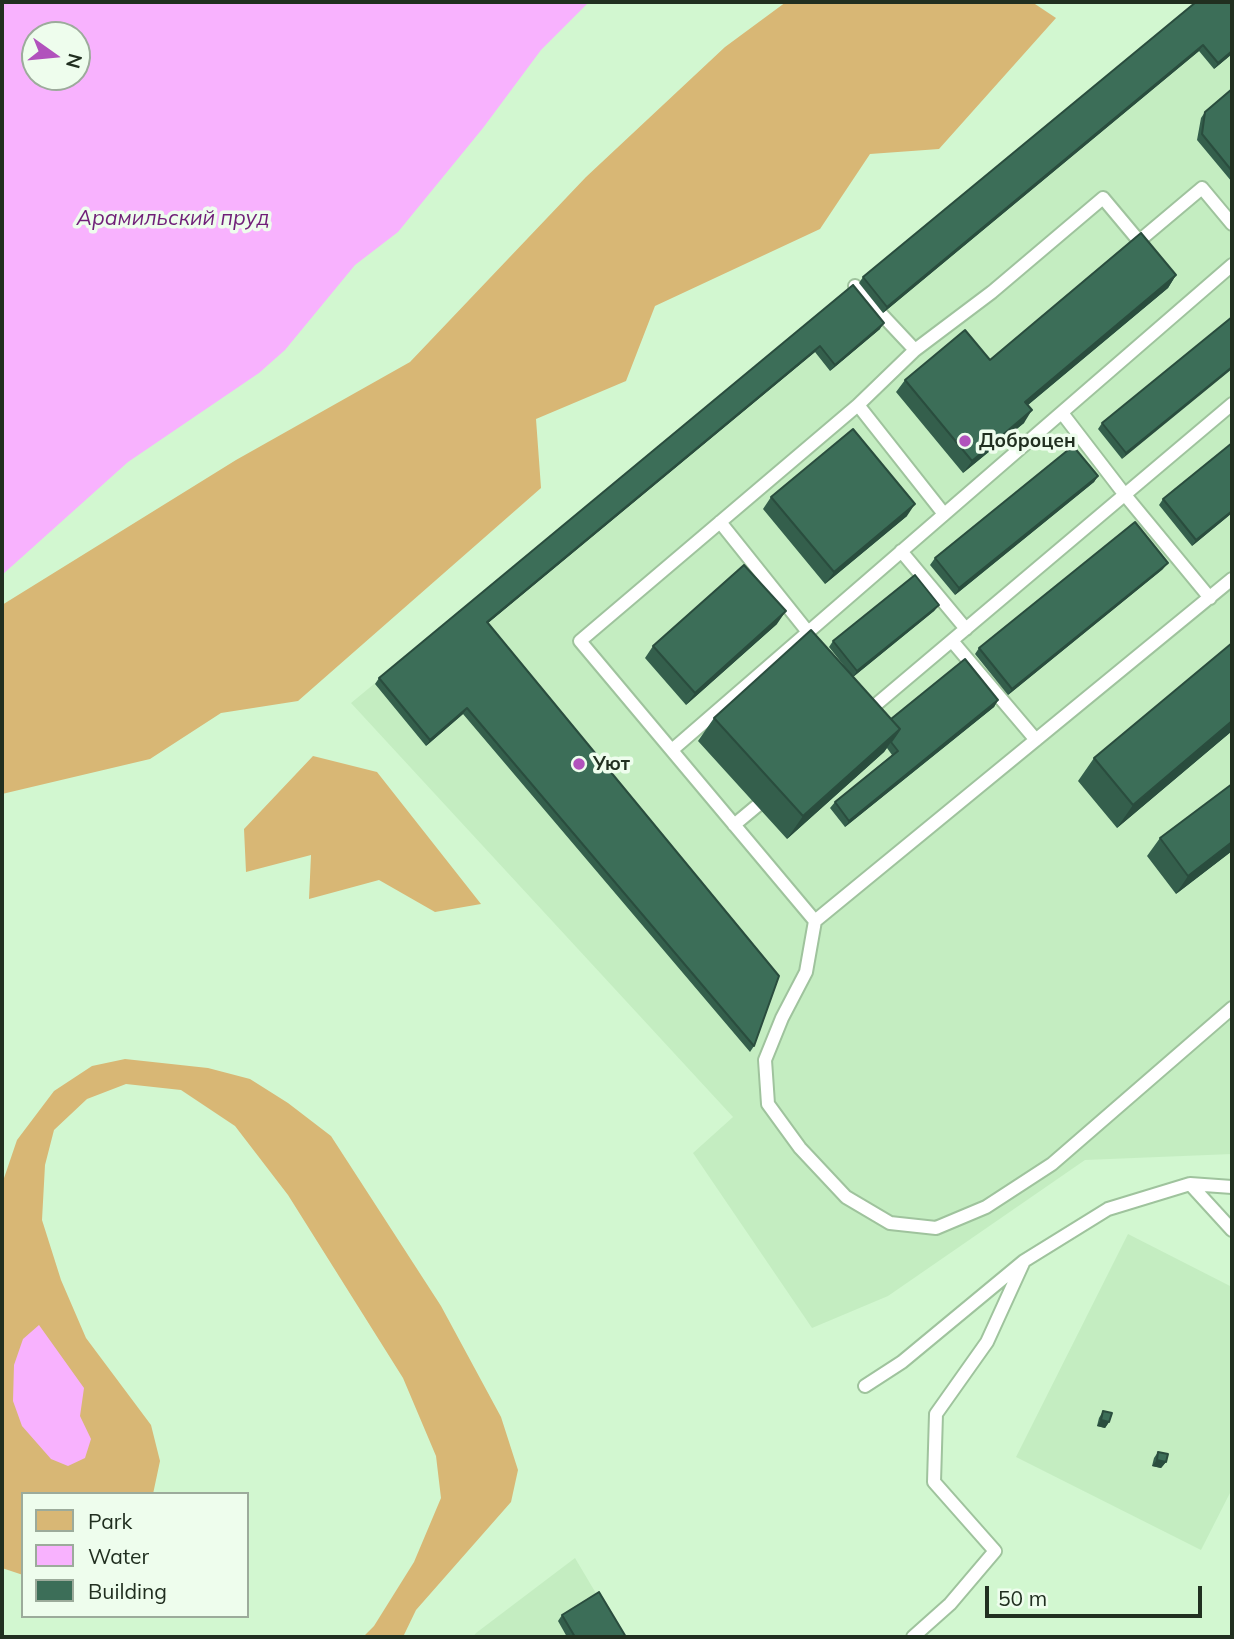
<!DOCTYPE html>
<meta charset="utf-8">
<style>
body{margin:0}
#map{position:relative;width:1234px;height:1639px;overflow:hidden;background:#d2f7d0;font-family:Mulish,sans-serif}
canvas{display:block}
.frame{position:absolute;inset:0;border:4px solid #212f20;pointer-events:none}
.legend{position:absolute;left:21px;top:1492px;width:228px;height:126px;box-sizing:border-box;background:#eefded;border:2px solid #9cab9b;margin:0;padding:9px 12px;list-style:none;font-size:21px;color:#212f20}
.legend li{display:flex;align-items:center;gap:14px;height:35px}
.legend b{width:35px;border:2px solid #9cab9b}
.north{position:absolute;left:21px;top:21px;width:70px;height:70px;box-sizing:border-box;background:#eefded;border:2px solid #9cab9b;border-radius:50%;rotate:105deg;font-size:19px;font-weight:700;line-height:28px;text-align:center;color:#212f20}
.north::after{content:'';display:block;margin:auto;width:24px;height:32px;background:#b152bc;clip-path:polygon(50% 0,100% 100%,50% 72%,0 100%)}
.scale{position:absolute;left:985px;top:1586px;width:217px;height:32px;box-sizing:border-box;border:4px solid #212f20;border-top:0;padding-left:9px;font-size:21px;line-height:24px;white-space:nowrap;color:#212f20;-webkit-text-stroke:5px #eefded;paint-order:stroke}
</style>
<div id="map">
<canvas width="1234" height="1639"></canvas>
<div class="frame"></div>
<ul class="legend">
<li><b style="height:19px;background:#d8b775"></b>Park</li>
<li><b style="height:19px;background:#f8b2fe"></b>Water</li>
<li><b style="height:19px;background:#3c6e58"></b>Building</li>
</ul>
<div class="north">N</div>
<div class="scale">50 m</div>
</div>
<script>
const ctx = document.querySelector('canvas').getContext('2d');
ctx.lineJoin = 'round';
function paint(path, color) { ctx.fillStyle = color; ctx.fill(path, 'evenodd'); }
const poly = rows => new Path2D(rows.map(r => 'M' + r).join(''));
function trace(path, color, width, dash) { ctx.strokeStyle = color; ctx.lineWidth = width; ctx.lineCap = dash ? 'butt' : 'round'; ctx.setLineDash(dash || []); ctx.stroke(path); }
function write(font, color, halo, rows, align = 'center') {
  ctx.font = font + ' Mulish,sans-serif'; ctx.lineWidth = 7; ctx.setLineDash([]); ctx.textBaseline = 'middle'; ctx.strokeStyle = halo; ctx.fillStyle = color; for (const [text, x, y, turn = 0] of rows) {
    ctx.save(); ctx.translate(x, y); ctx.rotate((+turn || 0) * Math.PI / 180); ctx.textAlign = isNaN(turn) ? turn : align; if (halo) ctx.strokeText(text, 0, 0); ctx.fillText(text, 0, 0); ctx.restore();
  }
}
const built = poly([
 [1199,2,1232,2,1232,1154,1085,1160,888,1296,812,1328,693,1153,733,1117,351,703],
 [1128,1234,1232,1287,1232,1489,1201,1550,1016,1457],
 [575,1558,622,1637,473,1637,476,1633]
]);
const green = poly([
 [786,2,1032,2,1056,18,939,149,870,154,820,229,655,306,626,381,536,419,541,488,298,701,221,713,150,759,2,794,2,605,236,460,410,362,586,177,725,47],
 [313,756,377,772,481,904,435,912,379,880,309,899,311,855,246,872,244,829],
 [125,1059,208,1068,250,1079,288,1103,331,1136,441,1306,501,1417,518,1470,511,1502,416,1610,403,1637,363,1637,374,1626,414,1562,441,1498,436,1456,403,1378,288,1195,235,1126,181,1090,126,1084,87,1099,54,1130,45,1165,42,1220,61,1280,86,1338,151,1425,160,1461,153,1494,23,1494,23,1575,2,1568,2,1184,17,1140,54,1091,92,1066]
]);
const water = poly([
 [2,2,589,2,541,50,483,128,398,232,355,265,285,350,259,373,128,462,2,575],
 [35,35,77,35,77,77,35,77],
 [39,1325,84,1388,80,1416,91,1439,85,1458,68,1466,51,1459,22,1426,13,1401,14,1365,23,1339]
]);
const service = poly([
 [855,286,915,350],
 [858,405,944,514],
 [1062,413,1125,495,1210,598],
 [720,522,808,632],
 [901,551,966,629],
 [1232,579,815,921,806,972,782,1018,765,1060,768,1104,800,1148,846,1197,890,1223,936,1228,986,1207,1052,1164,1232,1008],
 [952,641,1036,740],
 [866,713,1232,404],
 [672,750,1232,265],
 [734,825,770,795],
 [815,921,580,641,858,405,915,350,992,292,1103,198,1139,241,1202,188,1232,224],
 [1190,1184,1232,1230],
 [865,1386,902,1362,1024,1261,1108,1209,1190,1184,1232,1187],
 [913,1637,950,1604,995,1551,934,1482,936,1414,987,1342,1024,1261]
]);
const wall = poly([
 [1196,2,1232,54,1214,69,1199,51,883,313,859,283,863,277],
 [1232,89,1232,182,1197,140,1201,118,1205,112],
 [1176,275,1168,288,1028,405,1024,423,963,473,896,392,905,380,990,360],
 [853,285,880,329,830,371,815,352,488,623,754,1046,750,1052,463,714,426,746,375,684,379,678],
 [1232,317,1122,459,1098,429,1102,423],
 [1098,476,1094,482,955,595,930,565,935,558],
 [771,497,907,516,825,584,763,509],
 [1163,499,1232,513,1192,546,1159,505],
 [1163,569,1008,695,975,654,979,648],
 [939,605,934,611,853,677,829,647,833,641],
 [777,624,686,705,645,658,653,646],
 [1232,643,1232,731,1117,828,1078,781,1094,758],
 [998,700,994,707,845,827,830,808,835,802,892,755,887,748,884,752,787,839,698,741,714,718,891,719],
 [1232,784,1232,851,1176,894,1147,856,1160,838],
 [1103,1411,1109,1422,1105,1428,1097,1426,1099,1418],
 [1158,1452,1166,1462,1161,1468,1152,1466,1154,1458],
 [562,1615,626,1637,567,1637,558,1621]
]);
const shadedWall = poly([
 [1203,45,1199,51,883,313,887,307],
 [1232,51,1232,54,1214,69,1218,63],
 [1176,275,1168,288,1017,414,1025,402],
 [884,323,880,329,830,371,835,365],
 [820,346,815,352,482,628,487,622],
 [1232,367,1232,369,1122,459,1126,453],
 [1032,410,1024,423,963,473,972,461],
 [1098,476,1094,482,955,595,959,588],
 [915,504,907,516,825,584,834,572],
 [1232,511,1232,513,1192,546,1196,540],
 [1168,563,1163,569,1008,695,1012,689],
 [939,605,934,611,853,677,857,671],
 [786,611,777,624,686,705,695,693],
 [998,700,994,707,845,827,849,821],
 [467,708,463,714,426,746,430,740],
 [1232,721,1232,731,1117,828,1133,805],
 [900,729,884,752,787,839,803,816],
 [1232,842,1232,851,1176,894,1188,876],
 [1101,1420,1109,1422,1105,1428,1097,1426],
 [1157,1460,1166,1462,1161,1468,1152,1466]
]);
const building = poly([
 [1196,2,1232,2,1232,51,1218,63,1203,45,887,307,863,277,1196,2],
 [1232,89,1232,171,1202,134,1205,112,1232,89],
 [1141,233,1176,275,1025,402,1032,410,972,461,905,380,965,330,990,360,1141,233],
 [853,285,884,323,835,365,820,346,487,622,779,976,754,1046,467,708,430,740,379,678,853,285],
 [1232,317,1232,367,1126,453,1102,423,1232,317],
 [853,429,915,504,834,572,771,497,853,429],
 [1232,443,1232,511,1196,540,1163,499,1232,443],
 [1073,446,1098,476,959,588,935,558,1073,446],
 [1135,522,1168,563,1012,689,979,648,1135,522],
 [744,565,786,611,695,693,653,646,744,565],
 [915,575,939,605,857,671,833,641,915,575],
 [811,630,900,729,803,816,714,718,811,630],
 [1232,643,1232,721,1133,805,1094,758,1232,643],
 [965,659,998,700,849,821,835,802,898,751,891,742,900,729,891,719,965,659],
 [1232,784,1232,842,1188,876,1160,838,1232,784],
 [1103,1411,1112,1413,1109,1422,1101,1420,1103,1411],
 [1158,1452,1168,1454,1166,1462,1157,1460,1158,1452],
 [599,1592,626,1637,575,1637,562,1615,599,1592]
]);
const markers = [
 [965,441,7,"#b152bc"],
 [579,764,7,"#b152bc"]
];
const poiNames = [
 ["Доброцен",979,441],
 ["Уют",593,764]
];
const waterNames = [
 ["Арамильский пруд",173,219]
];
paint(built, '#c4edc1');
paint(green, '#d8b775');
paint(water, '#f8b2fe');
trace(service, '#9fc39d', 16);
trace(service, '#fff', 12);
paint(wall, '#345f4c');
paint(shadedWall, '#2a4d3e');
paint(building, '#3c6e58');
trace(building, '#2a4d3e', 2);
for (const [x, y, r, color] of markers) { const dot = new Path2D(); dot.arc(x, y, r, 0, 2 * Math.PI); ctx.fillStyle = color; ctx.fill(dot); trace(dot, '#eefded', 2.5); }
write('bold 19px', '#212f20', '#eefded', poiNames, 'left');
write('italic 21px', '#701f78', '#eefded', waterNames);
</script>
